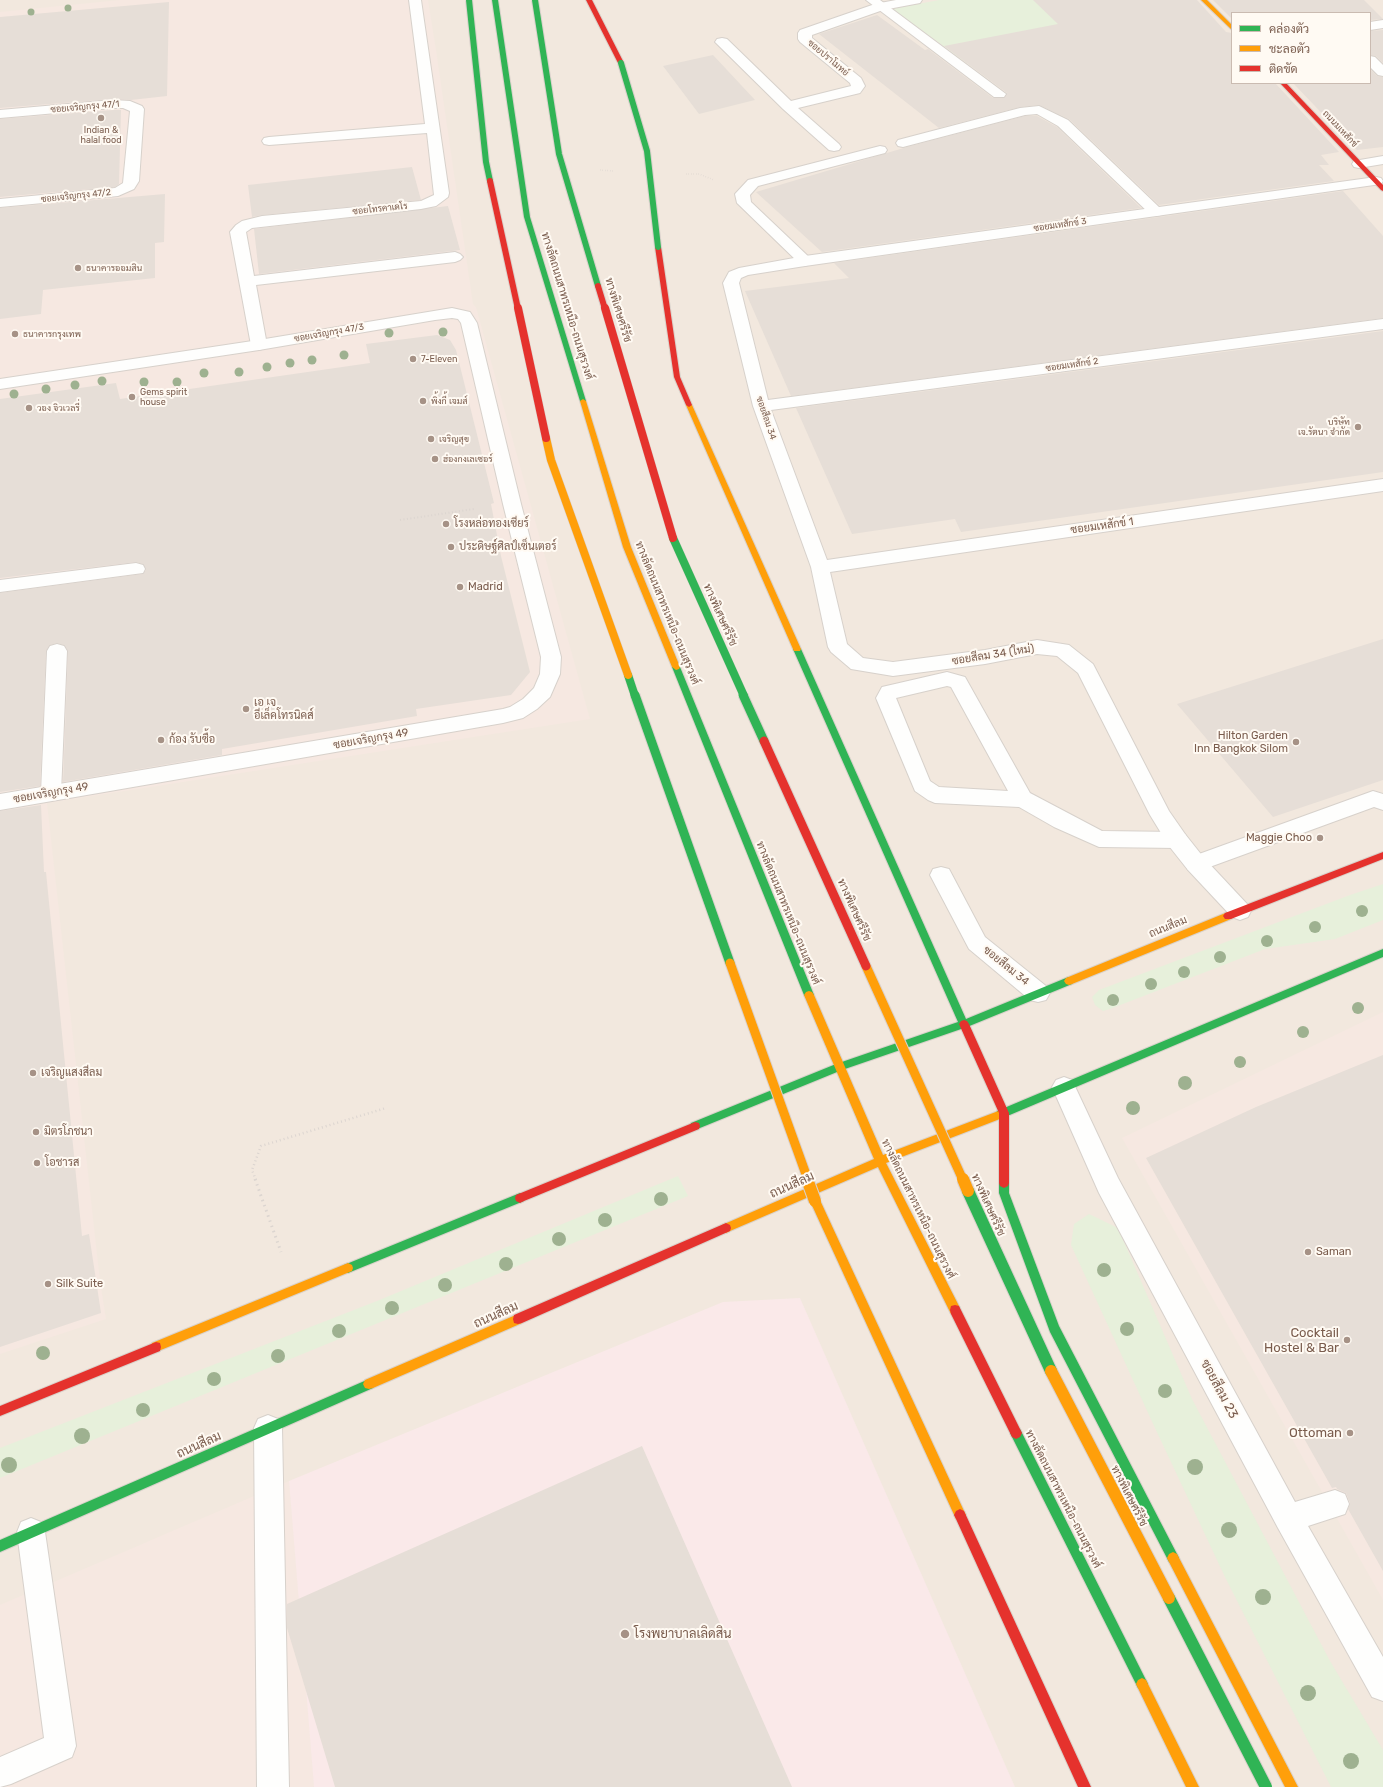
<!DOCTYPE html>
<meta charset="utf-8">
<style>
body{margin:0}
#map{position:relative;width:1383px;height:1787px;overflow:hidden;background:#f9f5f0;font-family:Rubik,Sarabun,sans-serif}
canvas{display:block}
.legend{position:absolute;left:1231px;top:12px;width:140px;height:72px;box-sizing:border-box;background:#fffaf3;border:1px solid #cabbb1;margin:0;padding:5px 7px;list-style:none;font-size:12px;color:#7a5c4d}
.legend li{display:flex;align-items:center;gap:8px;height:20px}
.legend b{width:20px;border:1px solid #cabbb1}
</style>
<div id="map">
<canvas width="1383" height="1787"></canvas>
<ul class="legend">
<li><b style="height:5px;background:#30b455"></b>คล่องตัว</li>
<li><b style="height:5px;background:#ff9f0a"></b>ชะลอตัว</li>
<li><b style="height:5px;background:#e5322d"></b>ติดขัด</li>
</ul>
</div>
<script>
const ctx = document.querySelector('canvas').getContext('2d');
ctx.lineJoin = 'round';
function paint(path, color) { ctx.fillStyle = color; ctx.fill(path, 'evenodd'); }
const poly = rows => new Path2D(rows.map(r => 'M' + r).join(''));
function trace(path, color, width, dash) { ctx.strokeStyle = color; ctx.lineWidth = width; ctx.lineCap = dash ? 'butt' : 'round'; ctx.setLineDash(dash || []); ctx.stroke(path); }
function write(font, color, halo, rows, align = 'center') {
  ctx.font = font + ' Rubik,Sarabun,sans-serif'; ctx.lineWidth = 4; ctx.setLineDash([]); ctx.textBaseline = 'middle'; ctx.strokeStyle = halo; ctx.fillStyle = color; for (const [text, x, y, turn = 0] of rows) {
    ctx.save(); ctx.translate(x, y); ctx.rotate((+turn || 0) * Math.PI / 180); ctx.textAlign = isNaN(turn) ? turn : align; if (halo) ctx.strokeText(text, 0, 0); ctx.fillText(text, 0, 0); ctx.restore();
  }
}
const residential = poly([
 [0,0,1383,0,1383,1787,0,1787],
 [1232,13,1370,13,1370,83,1232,83]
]);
const commercial = poly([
 [120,0,428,0,436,50,473,304,476,307,590,719,47,803,100,1281,106,1319,0,1354,0,12],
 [1383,1012,1383,1600,1122,1138],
 [289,1481,314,1787,0,1787,0,1605]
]);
const medical = poly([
 [800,1298,1015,1787,314,1787,289,1481,723,1302]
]);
const green = poly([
 [939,0,1113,0,1014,97,892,9],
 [1383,884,1383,920,1335,939,1265,949,1110,1009,1103,1011,1095,1005,1092,997,1099,990,1350,895],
 [678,1176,688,1196,0,1478,0,1448,377,1301],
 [1089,1214,1118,1228,1192,1399,1330,1661,1383,1750,1383,1787,1331,1787,1225,1577,1155,1428,1071,1245,1074,1224]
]);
const building = poly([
 [1033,0,1197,0,1226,32,1232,33,1232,83,1275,83,1339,152,1321,155,1329,165,1319,165,1334,181,1159,205,1069,119,1039,105,1020,107,939,128,819,34,877,15,925,50,928,49,993,98,1004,98,1007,93,944,46,1058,24],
 [1213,0,1364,0,1383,19,1370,20,1370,13,1232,13,1232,19],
 [169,2,167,96,131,100,113,99,0,108,0,17],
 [1383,30,1383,63,1376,56,1370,55,1370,31],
 [713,55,755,100,699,114,663,66],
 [1370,69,1377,76,1383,77,1383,147,1357,150,1293,83,1370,83],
 [113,110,121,110,119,184,115,187,0,197,0,119],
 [1025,116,1037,116,1057,127,1141,208,822,252,756,192,907,147],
 [412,167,421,200,262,215,252,217,248,185],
 [1343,191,1383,236,1383,318,791,396,745,291,849,278,834,263],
 [165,194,164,242,155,243,155,278,43,290,41,314,0,319,0,208],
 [448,206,460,250,259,274,254,229],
 [1383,331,1383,472,961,532,955,519,852,534,796,408],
 [437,335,450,340,456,350,494,503,491,504,501,556,530,672,511,695,416,709,417,716,222,749,222,755,63,782,68,651,64,645,57,643,50,645,46,651,40,786,0,792,0,593,143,574,146,570,143,564,136,562,0,578,0,399,116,383,120,399,370,363,366,344],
 [1383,639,1383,780,1273,817,1177,704],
 [41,805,44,872,46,872,82,1236,89,1234,101,1313,0,1347,0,811],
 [1383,1055,1383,1571,1348,1509,1350,1503,1346,1493,1337,1489,1336,1487,1332,1488,1146,1158,1256,1107],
 [642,1446,792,1787,335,1787,287,1628,287,1604]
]);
const pathFar3 = poly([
 [600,170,613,171],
 [686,174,699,174,714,180]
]);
const pathFar2 = poly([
 [400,520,474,509]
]);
const pathFar1 = poly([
 [256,1180,252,1170,261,1146,386,1108]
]);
const path = poly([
 [255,1179,281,1252]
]);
const lane = poly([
 [409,0,421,0,449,193,448,197,436,206,421,209,252,228,246,232,254,276,455,252,460,254,463,257,460,260,455,262,256,285,267,345,265,348,259,350,253,348,251,345,230,232,236,225,242,221,262,216,421,201,434,195,427,133,269,145,264,144,262,141,264,138,269,137,425,124,409,0],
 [896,0,922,0,920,3,883,10,812,35,812,38,861,78,865,86,860,93,798,108,839,144,841,147,839,150,834,151,829,150,783,109,715,42,717,39,722,38,727,39,791,101,851,86,850,83,800,42,798,39,798,33,800,30,875,4,896,0],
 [1370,56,1375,57,1383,65,1383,76,1378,75,1370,67,1370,56],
 [1039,106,1068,120,1161,209,1163,212,1161,215,1156,216,1151,215,1058,126,1037,114,1025,115,903,147,898,146,896,143,898,140,1020,108,1039,106],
 [880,146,885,147,887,150,885,153,758,186,750,195,751,202,810,258,813,261,810,264,805,266,800,264,737,203,735,194,748,180,880,146],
 [136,563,143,565,145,569,143,573,0,592,0,580,136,563],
 [57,644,64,646,67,651,61,793,58,798,51,801,44,798,41,793,47,651,50,646,57,644],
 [947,672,965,677,1030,793,1102,831,1177,832,1185,834,1188,840,1185,846,1177,848,1099,847,1054,827,1019,807,935,803,928,800,915,791,876,698,882,687,947,672],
 [947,686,951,687,1008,791,939,787,930,781,896,698,947,686],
 [1373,791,1383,794,1383,810,1374,807,1196,872,1188,870,1185,864,1188,858,1373,791],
 [941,867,949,869,985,937,1046,986,1050,993,1046,1000,1038,1002,1030,1000,969,949,930,875,933,869,941,867],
 [268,1415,278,1419,282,1428,289,1787,257,1787,254,1428,258,1419,268,1415],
 [31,1518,41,1522,45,1532,76,1746,72,1757,11,1784,0,1787,0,1757,44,1738,17,1532,21,1522,31,1518]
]);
const street = poly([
 [866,0,880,0,1006,94,1004,97,994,97,866,0],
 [1383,20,1383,28,1370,30,1370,22,1383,20],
 [113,100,130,101,142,106,144,109,139,181,134,189,118,196,0,207,0,199,115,188,123,183,130,111,123,108,113,108,0,118,0,110,113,100],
 [1383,156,1383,164,1359,168,1354,167,1352,164,1354,161,1383,156],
 [1376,177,1381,178,1383,181,1381,184,805,266,748,275,741,278,739,283,768,400,1383,319,1383,329,771,410,827,560,1383,479,1383,491,830,572,847,644,863,658,893,662,985,650,1037,640,1069,645,1093,664,1169,811,1185,834,1204,858,1248,905,1251,911,1248,917,1240,920,1232,917,1188,870,1169,846,1150,815,1078,673,1057,656,1037,654,985,664,893,676,851,669,831,652,828,647,811,567,753,406,723,283,729,272,739,268,805,256,1376,177],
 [452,308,470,312,477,323,521,504,561,657,560,674,550,697,537,709,523,718,503,723,0,810,0,794,503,709,510,707,523,699,534,688,540,674,541,657,503,504,461,323,458,319,452,318,435,320,259,350,0,389,0,379,259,340,452,308],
 [1064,1077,1072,1080,1118,1178,1295,1502,1335,1490,1345,1494,1349,1504,1345,1514,1308,1526,1383,1657,1383,1701,1372,1697,1278,1528,1099,1193,1052,1087,1056,1080,1064,1077]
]);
const fast = poly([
 [492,0,498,0,530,217,586,401,583,403,580,401,524,217,492,0],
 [797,646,801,649,966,1019,1066,978,1069,977,1072,978,1074,981,1072,984,967,1027,842,1070,695,1130,691,1129,690,1126,691,1123,836,1064,958,1022,793,649,797,646],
 [676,664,680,667,814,995,812,998,809,999,806,998,804,995,672,667,676,664],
 [1383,949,1383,957,1005,1117,1001,1118,997,1117,996,1114,997,1111,1383,949],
 [1004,1178,1008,1180,1009,1183,1009,1193,1059,1326,1177,1554,1179,1558,1177,1562,1173,1564,1169,1562,1050,1332,999,1193,999,1183,1000,1180,1004,1178],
 [520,1193,524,1195,525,1198,524,1201,348,1273,344,1271,343,1268,344,1265,520,1193],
 [369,1379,373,1380,375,1384,373,1388,0,1552,0,1540,369,1379],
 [1016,1427,1020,1429,1146,1680,1148,1684,1146,1688,1142,1690,1138,1688,1012,1437,1010,1433,1012,1429,1016,1427]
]);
const slow = poly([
 [1201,0,1207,0,1232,25,1232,30,1201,0],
 [583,399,586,401,631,547,680,667,679,669,676,670,672,667,623,547,580,401,583,399],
 [689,403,692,405,801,649,800,651,794,651,793,649,686,405,689,403],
 [1228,912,1231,913,1233,916,1231,919,1072,984,1069,985,1066,984,1064,981,1066,978,1228,912],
 [809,991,812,992,814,995,883,1155,1001,1110,1005,1111,1006,1114,1005,1117,886,1163,959,1306,960,1310,959,1314,955,1315,951,1314,878,1167,730,1231,726,1233,722,1231,721,1228,722,1225,874,1159,804,995,806,992,809,991],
 [815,1196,819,1198,964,1511,966,1515,964,1519,960,1521,956,1519,810,1201,811,1198,815,1196],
 [348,1263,352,1265,353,1268,352,1271,156,1352,152,1351,151,1347,152,1343,348,1263],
 [518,1314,522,1315,523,1319,522,1323,373,1388,369,1389,365,1388,363,1384,365,1380,518,1314],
 [1173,1552,1177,1554,1298,1787,1285,1787,1169,1562,1167,1558,1169,1554,1173,1552],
 [1142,1678,1146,1680,1199,1787,1186,1787,1136,1684,1138,1680,1142,1678]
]);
const jam = poly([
 [586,0,592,0,624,63,623,64,618,63,586,0],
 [1280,83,1286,83,1383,185,1383,191,1381,190,1280,83],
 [658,245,661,247,680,377,692,405,689,407,686,405,674,377,655,247,658,245],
 [1383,852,1383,859,1231,919,1225,919,1223,916,1225,913,1383,852],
 [964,1020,967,1021,969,1024,1009,1113,1009,1183,1008,1186,1004,1188,1000,1186,999,1183,999,1113,959,1024,961,1021,964,1020],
 [695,1122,699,1123,700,1126,699,1129,524,1201,520,1203,516,1201,515,1198,516,1195,695,1122],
 [726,1223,730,1225,731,1228,730,1231,522,1323,518,1324,514,1323,513,1319,514,1315,726,1223],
 [955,1305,959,1306,1020,1429,1022,1433,1020,1437,1016,1439,1012,1437,951,1314,950,1310,951,1306,955,1305],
 [156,1342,160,1343,161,1347,160,1351,0,1416,0,1406,156,1342],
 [960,1509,964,1511,1091,1787,1078,1787,956,1519,954,1515,956,1511,960,1509]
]);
const fastBridgeFar3 = poly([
 [469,0,486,162,490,181],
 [535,0,559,154,598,286],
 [621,63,647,151,658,247]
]);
const fastBridgeFar2 = poly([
 [673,538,744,696],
 [628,675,635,696]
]);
const fastBridgeFar1 = poly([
 [635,695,730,963],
 [743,695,764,741]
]);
const fastBridge = poly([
 [968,1191,1051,1371],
 [1169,1598,1266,1787]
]);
const slowBridgeFar2 = poly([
 [546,438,551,460,628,675]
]);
const slowBridgeFar1 = poly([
 [730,963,808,1180],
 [866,966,963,1180]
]);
const slowBridge = poly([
 [807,1179,815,1201],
 [963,1179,968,1191],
 [1051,1371,1169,1598]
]);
const jamBridgeFar2 = poly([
 [490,181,518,309],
 [598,286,605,309]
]);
const jamBridgeFar1 = poly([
 [518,308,546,438],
 [605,308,673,538]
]);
const jamBridge = poly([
 [764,741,866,966]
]);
const trees = [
 [68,8,3.5],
 [31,12,3.5],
 [443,332,4.5],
 [389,333,4.5],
 [344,355,4.5],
 [312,360,4.5],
 [290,363,4.5],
 [267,367,4.5],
 [239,372,4.5],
 [204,373,4.5],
 [102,381,4.5],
 [144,382,4.5],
 [177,382,4.5],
 [75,385,4.5],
 [46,389,4.5],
 [14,394,4.5],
 [1362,911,6],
 [1315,927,6],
 [1267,941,6],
 [1220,957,6],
 [1184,972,6],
 [1151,984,6],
 [1113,1000,6],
 [1358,1008,6],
 [1303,1032,6],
 [1240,1062,6],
 [1185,1083,7],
 [1133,1108,7],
 [661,1199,7],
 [605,1220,7],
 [559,1239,7],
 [506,1264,7],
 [1104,1270,7],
 [445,1285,7],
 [392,1308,7],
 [1127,1329,7],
 [339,1331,7],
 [43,1353,7],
 [278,1356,7],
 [214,1379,7],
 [1165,1391,7],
 [143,1410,7],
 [82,1436,8],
 [9,1465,8],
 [1195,1467,8],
 [1229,1530,8],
 [1263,1597,8],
 [1308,1693,8],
 [1351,1761,8]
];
const markers = [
 [101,118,4,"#a69286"],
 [78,268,4,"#a69286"],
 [15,334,4,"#a69286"],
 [413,359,4,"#a69286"],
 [132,397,4,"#a69286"],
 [423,401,4,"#a69286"],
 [29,408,4,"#a69286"],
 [1358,427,4,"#a69286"],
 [431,439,4,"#a69286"],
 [435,459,4,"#a69286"],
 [446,524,4,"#a69286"],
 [451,547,4,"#a69286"],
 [460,587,4,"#a69286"],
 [246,709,4,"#a69286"],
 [161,740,4,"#a69286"],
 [1296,742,4,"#a69286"],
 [1320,838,4,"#a69286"],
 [33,1073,4,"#a69286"],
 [36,1132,4,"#a69286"],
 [37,1163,4,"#a69286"],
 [1308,1252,4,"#a69286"],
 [48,1284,4,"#a69286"],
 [1347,1340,4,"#a69286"],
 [1350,1433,4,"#a69286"],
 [625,1634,5,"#a69286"]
];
const farStreetnames = [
 ["ซอยปราโมทย์",828,58,40],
 ["ซอยเจริญกรุง 47/1",85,107,-5],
 ["ถนนมเหสักข์",1340,129,47],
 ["ซอยเจริญกรุง 47/2",76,196,-6],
 ["ซอยโทรคาเดโร",380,209,-6],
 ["ซอยมเหสักข์ 3",1060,225,-8],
 ["ซอยเจริญกรุง 47/3",329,333,-10],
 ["ซอยมเหสักข์ 2",1072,365,-8],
 ["ซอยสีลม 34",766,418,71]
];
const farPoinames = [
 ["Indian &",101,130,"center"],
 ["halal food",101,140,"center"],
 ["ธนาคารออมสิน",86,268],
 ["ธนาคารกรุงเทพ",23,334],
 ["7-Eleven",421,359],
 ["Gems spirit",140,392],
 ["house",140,402],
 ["พิ้งกี้ เจมส์",431,401],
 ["วอง จิวเวลรี่",37,408],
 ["บริษัท",1350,422,"right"],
 ["เจ.รัตนา จำกัด",1350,432,"right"],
 ["เจริญสุข",439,439],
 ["ฮ่องกงเลเซอร์",443,459]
];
const streetNames = [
 ["ทางลัดถนนสาทรเหนือ-ถนนสุรวงศ์",567,306,73],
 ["ทางพิเศษศรีรัช",618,310,73],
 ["ซอยมเหสักข์ 1",1102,526,-8],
 ["ทางลัดถนนสาทรเหนือ-ถนนสุรวงศ์",667,613,68],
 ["ทางพิเศษศรีรัช",720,615,66],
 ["ซอยสีลม 34 (ใหม่)",993,655,-9],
 ["ซอยเจริญกรุง 49",371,739,-10],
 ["ซอยเจริญกรุง 49",51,793,-10],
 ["ทางพิเศษศรีรัช",854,910,66],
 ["ทางลัดถนนสาทรเหนือ-ถนนสุรวงศ์",788,913,68],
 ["ถนนสีลม",1168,927,-22],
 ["ซอยสีลม 34",1006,966,39],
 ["ทางพิเศษศรีรัช",988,1205,66],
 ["ทางลัดถนนสาทรเหนือ-ถนนสุรวงศ์",918,1209,64],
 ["ทางพิเศษศรีรัช",1129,1496,63],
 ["ทางลัดถนนสาทรเหนือ-ถนนสุรวงศ์",1063,1499,63]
];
const poiNames = [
 ["โรงหล่อทองเซียร์",454,524],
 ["ประดิษฐ์ศิลป์เซ็นเตอร์",459,547],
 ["Madrid",468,587],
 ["เอ เจ",254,703],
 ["อีเล็คโทรนิคส์",254,716],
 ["Hilton Garden",1288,736,"right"],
 ["Inn Bangkok Silom",1288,749,"right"],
 ["ก้อง รับซื้อ",169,740],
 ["Maggie Choo",1312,838,"right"],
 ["เจริญแสงสีลม",41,1073],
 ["มิตรโภชนา",44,1132],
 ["โอชารส",45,1163],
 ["Saman",1316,1252],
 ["Silk Suite",56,1284]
];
const nearStreetnames = [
 ["ถนนสีลม",792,1185,-24],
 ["ถนนสีลม",496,1315,-24],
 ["ซอยสีลม 23",1219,1389,62],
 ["ถนนสีลม",199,1445,-24]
];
const nearPoinames = [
 ["Cocktail",1339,1333],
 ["Hostel & Bar",1339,1348],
 ["Ottoman",1342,1433],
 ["โรงพยาบาลเลิดสิน",634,1634,"left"]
];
paint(residential, '#f2e8de');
paint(commercial, '#f6e8e1');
paint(medical, '#fae9e9');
paint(green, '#e7f0db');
paint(building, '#e6ded7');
trace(lane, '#d7d1cb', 2);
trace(street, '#d7d1cb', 2);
trace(fast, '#d9d2cb', 2);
trace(slow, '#d9d2cb', 2);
trace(jam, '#d9d2cb', 2);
trace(pathFar3, '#dcd5d0', 1.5, [0.5, 2]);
trace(pathFar2, '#dcd5d0', 2, [1, 2.5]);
trace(pathFar1, '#dcd5d0', 2.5, [1, 3]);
trace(path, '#dcd5d0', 3, [1.5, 4]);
paint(lane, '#fefefd');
paint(street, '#fefefd');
paint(fast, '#30b455');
paint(slow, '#ff9f0a');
paint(jam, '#e5322d');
trace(fastBridgeFar3, '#dad1cc', 8, []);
trace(fastBridgeFar2, '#dad1cc', 9, []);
trace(fastBridgeFar1, '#dad1cc', 11, []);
trace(fastBridge, '#dad1cc', 14, []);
trace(slowBridgeFar2, '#dad1cc', 9, []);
trace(slowBridgeFar1, '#dad1cc', 11, []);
trace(slowBridge, '#dad1cc', 14, []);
trace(jamBridgeFar2, '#dad1cc', 8, []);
trace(jamBridgeFar1, '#dad1cc', 9, []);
trace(jamBridge, '#dad1cc', 11, []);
trace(fastBridgeFar3, '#30b455', 6);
trace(fastBridgeFar2, '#30b455', 8);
trace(fastBridgeFar1, '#30b455', 9);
trace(fastBridge, '#30b455', 12);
trace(slowBridgeFar2, '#ff9f0a', 8);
trace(slowBridgeFar1, '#ff9f0a', 9);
trace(slowBridge, '#ff9f0a', 12);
trace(jamBridgeFar2, '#e5322d', 6);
trace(jamBridgeFar1, '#e5322d', 8);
trace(jamBridge, '#e5322d', 9);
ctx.fillStyle = '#9eb190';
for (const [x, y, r] of trees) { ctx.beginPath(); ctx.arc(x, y, r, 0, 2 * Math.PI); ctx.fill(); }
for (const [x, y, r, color] of markers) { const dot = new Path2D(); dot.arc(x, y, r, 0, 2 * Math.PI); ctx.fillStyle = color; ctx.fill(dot); trace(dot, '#fffaf3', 1.5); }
write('9px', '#7a5c4d', '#fffaf3', farStreetnames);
write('9px', '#7a5c4d', '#fffaf3', farPoinames, 'left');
write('11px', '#7a5c4d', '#fffaf3', streetNames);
write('11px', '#7a5c4d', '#fffaf3', poiNames, 'left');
write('13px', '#7a5c4d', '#fffaf3', nearStreetnames);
write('13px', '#7a5c4d', '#fffaf3', nearPoinames, 'right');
</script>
